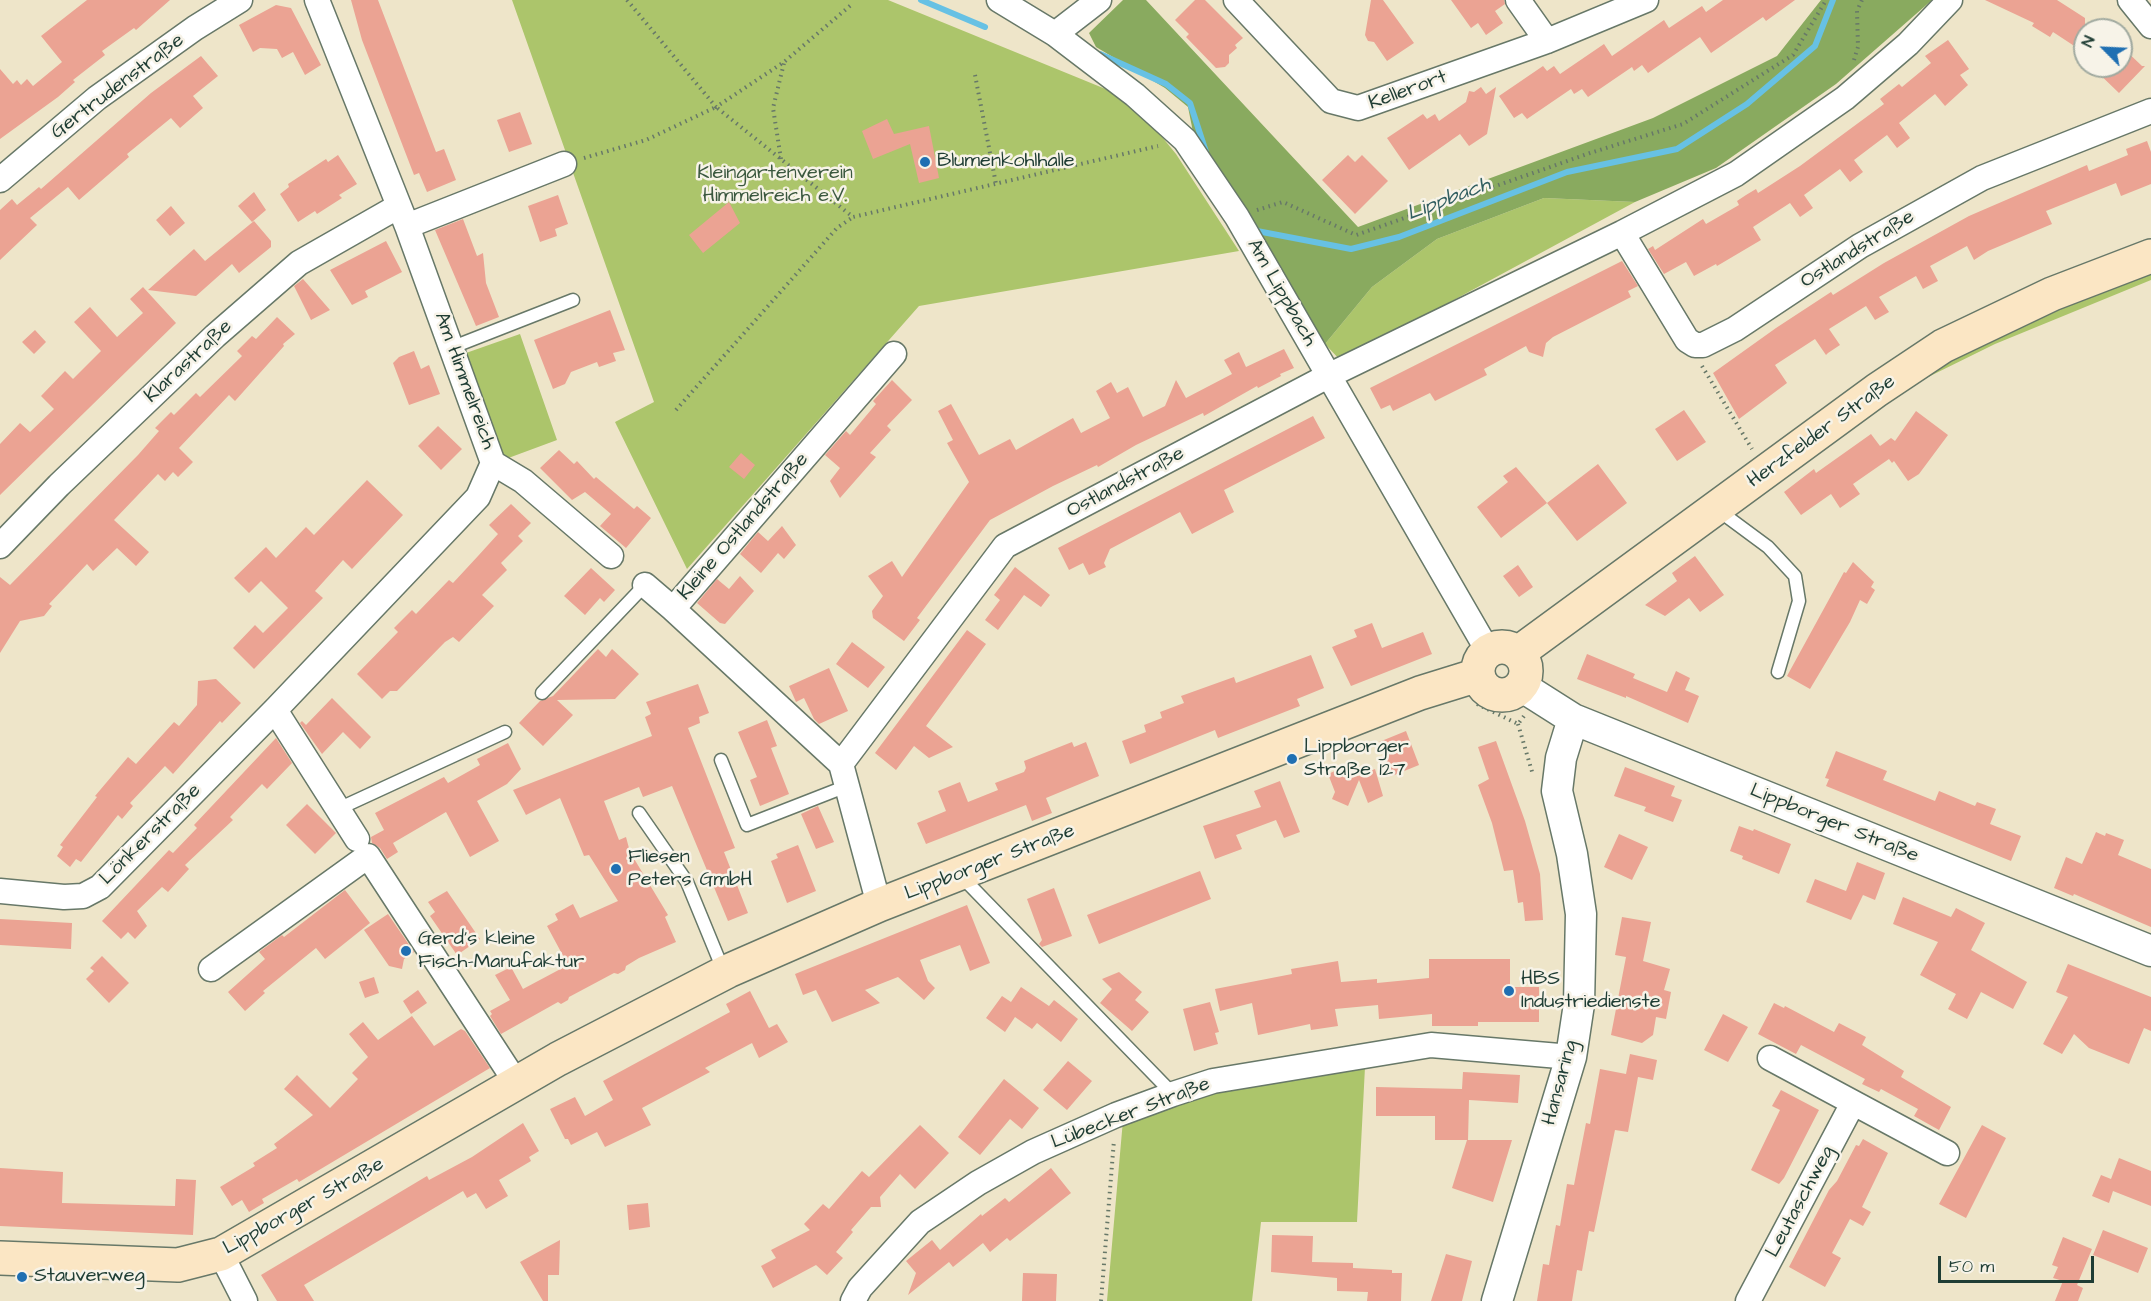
<!DOCTYPE html>
<meta charset="utf-8">
<style>
body{margin:0}
#map{position:relative;width:2151px;height:1301px;overflow:hidden;background:#eee5c9;font-family:"Architects Daughter",sans-serif}
canvas{display:block}
.north{position:absolute;left:2073px;top:18px;width:60px;height:60px;box-sizing:border-box;background:#f7f3e8;border:2px solid #a1aaa0;border-radius:50%;rotate:294deg;font-size:16px;font-weight:700;line-height:24px;text-align:center;color:#1f3d34}
.north::after{content:'';display:block;margin:auto;width:21px;height:27px;background:#1f6fb2;clip-path:polygon(50% 0,100% 100%,50% 72%,0 100%)}
.scale{position:absolute;left:1938px;top:1256px;width:156px;height:27px;box-sizing:border-box;border:3px solid #1f3d34;border-top:0;padding-left:8px;font-size:18px;line-height:21px;white-space:nowrap;color:#1f3d34;-webkit-text-stroke:4px #f7f3e8;paint-order:stroke}
</style>
<div id="map">
<canvas width="2151" height="1301"></canvas>
<div class="north">N</div>
<div class="scale">50 m</div>
</div>
<script>
const ctx = document.querySelector('canvas').getContext('2d');
ctx.lineJoin = 'round';
function paint(path, color) { ctx.fillStyle = color; ctx.fill(path, 'evenodd'); }
const poly = rows => new Path2D(rows.map(r => 'M' + r).join(''));
function trace(path, color, width, dash) { ctx.strokeStyle = color; ctx.lineWidth = width; ctx.lineCap = dash ? 'butt' : 'round'; ctx.setLineDash(dash || []); ctx.stroke(path); }
function write(font, color, halo, rows, align = 'center') {
  ctx.font = font + ' "Architects Daughter",sans-serif'; ctx.lineWidth = 5; ctx.setLineDash([]); ctx.textBaseline = 'middle'; ctx.strokeStyle = halo; ctx.fillStyle = color; for (const [text, x, y, turn = 0] of rows) {
    ctx.save(); ctx.translate(x, y); ctx.rotate((+turn || 0) * Math.PI / 180); ctx.textAlign = isNaN(turn) ? turn : align; if (halo) ctx.strokeText(text, 0, 0); ctx.fillText(text, 0, 0); ctx.restore();
  }
}
const green = poly([
 [512,0,888,0,1108,90,1149,121,1176,154,1239,251,919,306,687,569,615,422,654,402],
 [1544,198,1635,202,1341,361,1325,344,1372,287,1437,239],
 [2151,265,2151,280,1995,344,1924,379,1916,372],
 [520,334,557,440,503,460,466,353],
 [1365,1067,1357,1222,1261,1222,1252,1301,1107,1301,1123,1120,1211,1091]
]);
const forest = poly([
 [1123,0,1146,0,1358,227,1653,118,1777,56,1821,0,1932,0,1836,84,1716,168,1635,202,1544,198,1437,239,1372,287,1325,344,1194,137,1188,107,1165,88,1096,47,1089,33]
]);
const stream = poly([
 [921,0,985,27],
 [1100,54,1166,84,1190,103,1206,152],
 [1254,226,1257,231,1351,249,1399,237,1567,172,1677,149,1747,104,1815,46,1833,0]
]);
const building = poly([
 [87,0,170,0,136,30,134,28,102,51,105,55,73,80,75,82,58,97,0,139,0,69,13,84,17,80,21,85,27,79,33,86,62,62,41,36],
 [351,0,378,0,436,152,444,149,456,180,427,192,419,173,414,175,362,40],
 [1195,0,1205,0,1243,38,1235,45,1237,48,1229,55,1229,63,1225,67,1216,68,1186,37,1189,34,1175,20],
 [1371,0,1383,0,1414,43,1387,61,1374,42,1368,41,1365,35],
 [1451,0,1504,0,1505,4,1495,11,1503,23,1486,35,1478,23,1471,28],
 [1723,0,1795,0,1766,21,1763,17,1711,53,1700,37,1648,73,1642,65,1634,71,1632,67,1588,97,1582,89,1574,94,1571,89,1527,119,1522,113,1514,118,1499,96,1543,66,1547,71,1554,66,1560,74,1604,44,1612,56,1664,20,1669,28,1702,6,1706,12],
 [1985,0,2057,0,2085,18,2085,53,2053,32,2050,37,2032,26,2034,23],
 [276,5,291,8,321,65,305,75,293,52,282,58,277,49,260,48,253,52,239,25],
 [1948,40,1969,69,1960,75,1968,85,1945,106,1935,94,1899,123,1910,138,1897,148,1887,135,1854,160,1863,172,1850,182,1840,169,1804,195,1813,208,1800,217,1790,203,1753,227,1761,240,1717,266,1716,264,1694,276,1686,262,1664,274,1648,249,1653,246,1655,250,1703,219,1706,224,1739,205,1737,201,1746,195,1756,189,1758,193,1800,166,1884,104,1880,99,1899,84,1902,87,1931,63,1925,56],
 [2121,46,2142,66,2145,66,2119,93,2091,66,2121,66],
 [201,56,218,76,193,96,203,108,180,128,171,118,127,154,129,157,79,200,68,187,30,218,37,225,0,260,0,210,12,199,17,205,39,187,41,189,151,93],
 [1481,87,1486,94,1496,87,1487,134,1469,146,1460,134,1409,170,1387,138,1423,114,1427,119,1435,114,1439,121,1466,102,1469,91,1474,92],
 [520,112,532,144,509,152,497,120],
 [887,119,894,134,929,126,939,178,919,183,910,144,873,159,862,131],
 [2147,141,2151,152,2151,184,2121,196,2116,183,2046,211,2052,224,1988,251,1974,260,1967,246,1930,266,1938,281,1923,289,1916,276,1879,297,1889,312,1875,320,1866,306,1829,329,1840,345,1828,353,1826,355,1815,339,1775,365,1787,383,1739,419,1713,373,1776,328,1831,292,1833,295,1884,263,1969,216,2087,165,2089,171,2128,155,2126,149],
 [338,155,357,184,339,195,342,198,317,214,315,211,298,222,280,194,289,187,288,184,326,159,328,162],
 [1348,155,1355,162,1362,155,1388,181,1355,214,1322,180],
 [254,192,266,210,252,222,238,206],
 [558,195,568,224,555,229,557,236,540,242,528,206],
 [729,202,740,223,703,253,689,235],
 [171,206,185,223,170,236,156,220],
 [463,219,477,256,483,253,486,283,499,317,476,326,435,230],
 [254,221,271,241,271,247,239,273,232,264,196,296,148,290,194,249,205,261],
 [386,241,402,272,365,291,368,297,352,305,330,270],
 [1622,261,1638,286,1628,291,1631,297,1553,337,1546,343,1543,357,1529,352,1526,346,1484,369,1487,375,1435,401,1430,393,1393,411,1390,405,1381,409,1370,388],
 [303,279,330,310,311,320,294,286],
 [143,287,176,323,0,495,0,444,20,423,30,432,54,409,41,396,65,371,73,379,101,351,74,322,90,307,117,337,143,313,130,299],
 [610,310,625,350,613,353,616,361,599,367,597,362,571,372,565,384,553,389,534,340],
 [277,317,295,334,283,344,284,346,235,401,229,395,179,448,193,462,178,477,173,472,165,481,158,474,114,520,149,552,136,566,117,548,93,571,87,564,49,604,52,606,44,616,20,621,0,653,0,577,10,585,138,455,159,431,155,428,171,412,174,415,196,393,200,397,242,356,237,351,252,336,256,339],
 [35,330,46,342,34,354,22,342],
 [1284,349,1294,368,1280,374,1281,376,1258,388,1257,386,1204,416,1203,413,1136,445,1098,467,1097,465,1053,486,990,520,917,618,920,620,904,641,873,618,872,611,883,596,868,576,892,561,902,577,969,482,947,443,953,440,938,411,951,404,979,455,1010,439,1016,450,1073,418,1081,433,1110,418,1096,391,1111,382,1117,393,1128,387,1143,417,1165,406,1176,380,1186,398,1232,374,1224,360,1239,352,1246,367],
 [414,351,421,369,429,365,440,394,409,405,393,363,399,357],
 [892,380,912,400,887,426,891,430,870,453,876,457,840,498,830,481,840,468,825,455,846,431,850,435,876,404,873,401],
 [1684,410,1706,442,1677,461,1655,429],
 [1916,411,1948,435,1919,474,1908,481,1894,461,1892,463,1889,459,1853,484,1860,494,1840,508,1831,494,1801,515,1784,492,1814,469,1816,473,1871,434,1880,446,1891,438,1895,441],
 [1313,416,1325,438,1224,490,1234,512,1192,534,1180,512,1110,549,1104,563,1106,567,1089,575,1083,563,1069,570,1058,548],
 [438,426,462,449,441,470,418,446],
 [559,450,574,464,577,461,594,479,596,477,634,509,637,506,651,518,626,548,600,526,611,514,585,492,572,500,540,468],
 [741,453,755,465,744,479,729,467],
 [1598,464,1627,503,1577,541,1547,503],
 [1516,467,1547,503,1501,538,1477,507,1508,482,1503,476],
 [367,480,403,515,352,569,343,560,315,591,323,598,254,669,233,648,255,625,263,633,288,608,261,581,249,593,234,578,266,547,276,558,306,527,314,535],
 [511,504,531,523,518,536,523,541,501,563,507,570,482,595,494,606,459,642,453,637,445,642,397,691,390,691,382,699,357,674,398,632,394,628,412,610,416,614,449,580,453,583,478,556,498,534,489,525],
 [782,526,796,545,784,559,778,553,761,573,740,554,758,532,768,541],
 [1695,556,1724,595,1700,612,1689,598,1665,616,1645,605,1677,581,1672,573],
 [1853,562,1874,582,1871,587,1875,590,1867,604,1860,600,1850,622,1810,689,1787,676,1844,572,1846,573],
 [1518,565,1533,587,1519,597,1503,576],
 [1015,567,1050,595,1041,607,1024,595,998,630,985,620,1000,600,994,595],
 [591,568,615,590,604,602,600,598,585,615,564,596],
 [740,576,754,591,725,624,720,623,697,603,717,579,729,589],
 [1372,623,1382,648,1423,632,1432,654,1351,686,1332,647,1357,637,1354,630],
 [967,630,986,644,926,726,953,747,929,758,914,746,896,770,875,753],
 [852,642,885,667,868,688,836,664],
 [598,649,606,657,612,649,639,674,615,699,557,700,573,715,543,746,519,723,540,701,553,696],
 [1587,654,1635,674,1633,678,1667,692,1676,671,1690,678,1685,690,1699,696,1688,723,1626,696,1626,698,1577,679],
 [1311,655,1324,688,1297,699,1300,706,1218,738,1215,730,1130,764,1122,741,1146,732,1144,725,1162,718,1160,712,1184,703,1181,696,1234,677,1236,683],
 [829,668,848,711,819,724,814,719,804,698,796,702,789,686],
 [216,679,241,703,222,723,220,721,173,774,165,766,130,803,133,806,122,819,118,815,81,862,76,859,70,867,57,856,63,847,60,845,97,797,95,796,128,757,136,764,174,722,179,726,197,705,198,681],
 [698,684,709,713,699,717,700,723,688,728,735,848,724,852,748,913,728,921,672,786,643,797,639,787,604,801,619,840,626,837,630,852,668,915,665,917,676,942,639,958,626,966,625,970,618,974,614,973,569,997,568,1000,561,1004,558,1002,501,1034,490,1016,492,1014,490,1011,510,1000,495,975,511,967,523,989,568,965,547,926,558,920,555,914,573,904,580,918,618,901,589,855,584,856,560,798,526,815,513,790,652,736,645,717,651,714,646,702],
 [332,698,371,737,360,749,343,732,322,754,300,723,302,721,306,725],
 [767,720,777,746,771,748,789,794,760,806,750,780,757,777,738,732],
 [1406,731,1419,765,1392,776,1379,742],
 [276,738,292,763,267,789,262,784,230,817,233,820,185,865,189,869,168,892,162,887,137,911,147,926,135,939,128,932,121,939,102,921,169,850,173,853,197,828,194,825],
 [1496,741,1525,821,1540,874,1543,920,1525,921,1523,902,1518,903,1513,870,1504,871,1492,823,1478,785,1489,779,1478,747],
 [1072,742,1074,747,1086,742,1099,776,1046,798,1052,813,1032,821,1026,805,926,844,917,823,946,811,938,791,960,782,968,802,998,790,995,783,1024,772,1026,768,1024,761],
 [508,743,521,769,507,784,477,801,499,841,470,857,446,812,393,843,398,852,387,859,380,848,372,843,371,837,384,830,375,813,444,777,448,783,480,765,477,759],
 [1836,751,1887,771,1883,780,1935,801,1939,791,1975,806,1977,802,1996,809,1990,824,2021,836,2011,861,1826,786,1829,779,1825,778],
 [1353,763,1358,776,1375,769,1383,796,1368,803,1359,780,1348,806,1332,799,1335,792,1328,774],
 [1625,767,1675,786,1671,796,1682,800,1673,822,1644,811,1646,807,1614,796],
 [1280,781,1300,832,1284,838,1276,820,1236,835,1242,849,1215,859,1203,826,1261,807,1254,791],
 [307,804,336,833,315,854,286,825],
 [818,806,834,842,816,849,801,814],
 [1739,826,1753,831,1754,829,1791,844,1779,874,1742,859,1743,856,1730,851],
 [2096,832,2105,836,2106,833,2124,840,2118,855,2151,869,2151,927,2074,894,2073,896,2054,888,2066,857,2082,864],
 [1619,834,1648,847,1632,880,1604,867],
 [798,845,816,891,787,903,771,861,778,858,776,854],
 [1857,862,1885,873,1875,900,1863,895,1851,920,1806,902,1815,879,1846,891],
 [1200,871,1211,899,1099,944,1087,915],
 [1054,888,1072,936,1042,947,1039,944,1042,940,1027,899],
 [345,890,370,923,325,959,316,948,263,991,265,993,245,1011,228,992,265,959,259,952,282,935,284,937],
 [447,891,480,939,457,955,430,916,435,912,428,902],
 [1903,897,1951,917,1956,908,1985,923,1971,950,2027,982,2013,1009,1981,992,1967,1019,1948,1009,1956,994,1920,975,1938,942,1893,924],
 [967,905,990,963,970,971,960,945,920,960,928,981,935,988,924,1000,898,977,865,990,880,1003,832,1022,816,990,803,995,795,974],
 [388,914,414,952,404,959,402,969,389,966,364,930],
 [1622,917,1651,922,1643,961,1670,969,1664,990,1671,992,1666,1019,1656,1017,1653,1035,1642,1043,1611,1035,1626,957,1615,955],
 [0,919,72,923,71,949,0,945],
 [102,956,129,983,109,1003,86,979,94,971,90,968],
 [1429,959,1510,959,1510,987,1539,987,1539,1022,1478,1022,1478,1026,1432,1026,1432,1014,1379,1019,1378,1005,1335,1009,1338,1026,1311,1030,1310,1024,1258,1035,1252,1003,1220,1011,1215,989,1292,974,1291,969,1338,961,1341,982,1377,979,1377,983,1429,978],
 [2068,964,2151,997,2151,1031,2144,1028,2129,1064,2089,1048,2074,1034,2062,1054,2043,1044,2068,997,2056,992],
 [1119,972,1142,992,1135,1000,1149,1012,1132,1031,1100,1003,1112,989,1102,979],
 [374,977,379,993,365,998,359,982],
 [1021,987,1049,1006,1054,1000,1078,1019,1061,1042,1037,1023,1032,1029,1015,1017,1005,1032,986,1018,1002,996,1011,1002],
 [418,990,427,1003,411,1014,403,1001],
 [750,991,769,1028,777,1024,788,1042,759,1058,752,1043,705,1068,710,1072,642,1108,651,1125,605,1147,597,1132,571,1145,568,1139,565,1139,550,1109,575,1097,585,1116,613,1100,603,1081,730,1012,726,1004],
 [1210,1002,1219,1032,1215,1033,1218,1044,1194,1051,1183,1009],
 [1774,1003,1784,1008,1785,1006,1834,1032,1839,1023,1866,1037,1862,1045,1904,1071,1901,1077,1951,1107,1939,1130,1914,1116,1918,1109,1881,1089,1879,1092,1862,1084,1865,1079,1801,1045,1796,1054,1758,1034],
 [1723,1014,1748,1027,1728,1062,1704,1050],
 [412,1016,434,1046,461,1029,465,1031,490,1068,299,1182,297,1179,262,1199,264,1203,249,1212,242,1200,232,1206,220,1187,255,1166,253,1163,277,1148,274,1144,313,1115,284,1089,297,1075,330,1108,358,1079,352,1073,368,1057,349,1034,363,1022,378,1040],
 [1630,1054,1657,1060,1653,1080,1638,1077,1628,1132,1615,1130,1594,1232,1589,1231,1582,1271,1577,1270,1572,1301,1537,1301,1543,1264,1549,1265,1556,1225,1560,1226,1567,1184,1574,1185,1586,1123,1590,1124,1600,1069,1626,1074],
 [1068,1061,1092,1081,1067,1110,1043,1090],
 [1463,1072,1520,1075,1518,1103,1469,1100,1468,1140,1512,1140,1493,1202,1452,1188,1467,1140,1435,1140,1435,1116,1376,1116,1376,1087,1462,1089],
 [1004,1079,1039,1108,1022,1129,1010,1119,980,1155,958,1137],
 [1781,1090,1819,1110,1784,1178,1779,1184,1751,1170,1780,1110,1772,1106],
 [523,1123,539,1151,529,1157,531,1161,499,1180,508,1196,486,1209,476,1193,467,1198,463,1191,304,1285,314,1301,277,1301,261,1275,427,1176,429,1180,472,1157],
 [920,1125,949,1153,915,1189,900,1174,880,1197,881,1207,871,1207,851,1230,853,1232,836,1252,843,1258,827,1275,816,1265,773,1288,761,1266,776,1258,771,1250,810,1230,804,1224,823,1204,829,1209,862,1171,869,1177],
 [1982,1125,2006,1138,1966,1218,1939,1204],
 [1863,1139,1888,1153,1862,1207,1871,1212,1863,1226,1850,1219,1832,1253,1841,1258,1825,1287,1789,1267,1829,1190,1837,1181,1856,1145,1859,1146],
 [2119,1158,2151,1171,2151,1206,2113,1191,2109,1203,2092,1196,2101,1175,2111,1179],
 [0,1168,63,1172,62,1203,175,1206,176,1179,196,1180,193,1235,0,1226],
 [1051,1168,1071,1193,1010,1241,1007,1238,990,1252,983,1243,953,1267,949,1262,908,1295,916,1273,906,1261,932,1240,940,1250,981,1214,982,1216,1005,1198,1009,1202],
 [648,1203,650,1227,629,1230,627,1205],
 [2103,1230,2148,1248,2138,1273,2093,1255],
 [1272,1235,1313,1236,1312,1262,1353,1263,1353,1268,1392,1270,1392,1273,1402,1273,1401,1301,1367,1301,1368,1292,1337,1291,1337,1278,1271,1272],
 [2063,1237,2092,1249,2077,1285,2083,1288,2078,1301,2055,1301,2063,1281,2053,1278,2058,1267,2052,1265],
 [560,1240,559,1275,548,1275,548,1301,543,1301,520,1262],
 [1446,1254,1472,1261,1462,1301,1431,1301],
 [1023,1273,1057,1274,1056,1301,1022,1301]
]);
const path = poly([
 [627,0,716,107,784,62,851,5],
 [1854,60,1858,47,1857,11,1862,0],
 [975,75,996,184],
 [584,158,646,140,716,107,853,217,1158,146],
 [781,159,773,108,784,63],
 [1257,210,1283,202,1356,235,1590,153,1683,124,1793,55,1825,2,1824,0],
 [1702,366,1752,449],
 [676,410,837,228,853,217],
 [1477,704,1518,724,1524,716],
 [1518,724,1533,775],
 [1101,1301,1114,1140]
]);
const service = poly([
 [453,347,573,300],
 [1718,510,1768,547,1795,576,1799,601,1778,672],
 [542,693,645,585],
 [721,760,747,825,847,786],
 [338,809,505,732],
 [639,813,687,882,724,972],
 [960,875,1173,1094]
]);
const minor = poly([
 [317,0,407,226,493,463,523,481,611,556],
 [999,0,1055,34,1135,95,1185,140,1237,217,1488,651],
 [1236,0,1331,101,1358,108,1547,41,1646,0],
 [1518,0,1547,41],
 [2130,0,2151,26],
 [1055,34,1099,0],
 [0,180,97,98,195,28,240,0],
 [407,226,564,164],
 [1622,233,1687,340,1695,345,1703,345,1735,329,1860,246,1982,178,2151,111],
 [0,546,59,485,215,336,299,263,399,206],
 [645,585,673,609],
 [275,710,357,839],
 [841,764,673,609,894,354],
 [0,891,64,897,83,896,100,887,275,710,478,497,493,463],
 [879,905,841,764,1005,546,1328,376,1622,233,1736,174,1845,98,1908,44,1950,0],
 [211,969,368,856,517,1084],
 [1770,1058,1947,1153],
 [221,1254,245,1301],
 [853,1301,860,1288,920,1222,978,1183,1033,1152,1116,1115,1173,1094,1213,1081,1431,1045,1571,1057],
 [1748,1301,1853,1103]
]);
const tertiary = poly([
 [1521,686,1573,719,2151,951],
 [1497,1301,1571,1057,1579,1004,1581,914,1572,854,1557,791,1561,758,1573,719]
]);
const secondary = poly([
 '1478 671a24 24 0 1 1 48 0a24 24 0 1 1-48 0Z',
 [1518,653,1877,390,1943,346,2052,294,2151,256],
 [0,1258,178,1265,221,1254,558,1059,728,971,879,905,1420,693,1478,675]
]);
const markers = [
 [925,162,6,"#1f6fb2"],
 [1292,759,6,"#1f6fb2"],
 [616,869,6,"#1f6fb2"],
 [406,951,6,"#1f6fb2"],
 [1509,991,6,"#1f6fb2"],
 [22,1277,6,"#1f6fb2"]
];
const streetNames = [
 ["Gertrudenstraße",118,87,-37],
 ["Kellerort",1408,91,-20],
 ["Ostlandstraße",1858,250,-32],
 ["Am Lippbach",1281,293,60],
 ["Klarastraße",189,362,-43],
 ["Am Himmelreich",464,381,70],
 ["Herzfelder Straße",1822,432,-36],
 ["Ostlandstraße",1126,483,-28],
 ["Kleine Ostlandstraße",744,527,-49],
 ["Lippborger Straße",1834,824,22],
 ["Lönkerstraße",151,835,-45],
 ["Lippborger Straße",990,863,-21],
 ["Hansaring",1561,1083,-75],
 ["Lübecker Straße",1131,1114,-21],
 ["Leutaschweg",1801,1202,-62],
 ["Lippborger Straße",304,1207,-29]
];
const poiNames = [
 ["Blumenkohlhalle",937,162],
 ["Lippborger",1304,748],
 ["Straße 127",1304,771],
 ["Fliesen",628,858],
 ["Peters GmbH",628,881],
 ["Gerd's kleine",418,940],
 ["Fisch-Manufaktur",418,963],
 ["HBS",1521,980],
 ["Industriedienste",1521,1003],
 ["Stauverweg",34,1277]
];
const parkNames = [
 ["Kleingartenverein",775,174],
 ["Himmelreich e.V.",775,197]
];
const waterNames = [
 ["Lippbach",1449,200,-21]
];
paint(green, '#acc56b');
paint(forest, '#89aa5f');
trace(stream, '#67c1e4', 6);
paint(building, '#eba393');
trace(service, '#677868', 15);
trace(minor, '#677868', 27);
trace(tertiary, '#677868', 33);
trace(secondary, '#677868', 36);
trace(path, '#677868', 4, [1.5, 4.5]);
trace(service, '#fff', 12);
trace(minor, '#fff', 24);
trace(tertiary, '#fff', 30);
trace(secondary, '#fbe6c4', 33);
for (const [x, y, r, color] of markers) { const dot = new Path2D(); dot.arc(x, y, r, 0, 2 * Math.PI); ctx.fillStyle = color; ctx.fill(dot); trace(dot, '#f7f3e8', 2); }
write('20px', '#1f3d34', '#f7f3e8', streetNames);
write('20px', '#1f3d34', '#f7f3e8', poiNames, 'left');
write('20px', '#3b583f', '#f7f3e8', parkNames);
write('italic 21px', '#315e60', '#f7f3e8', waterNames);
</script>
